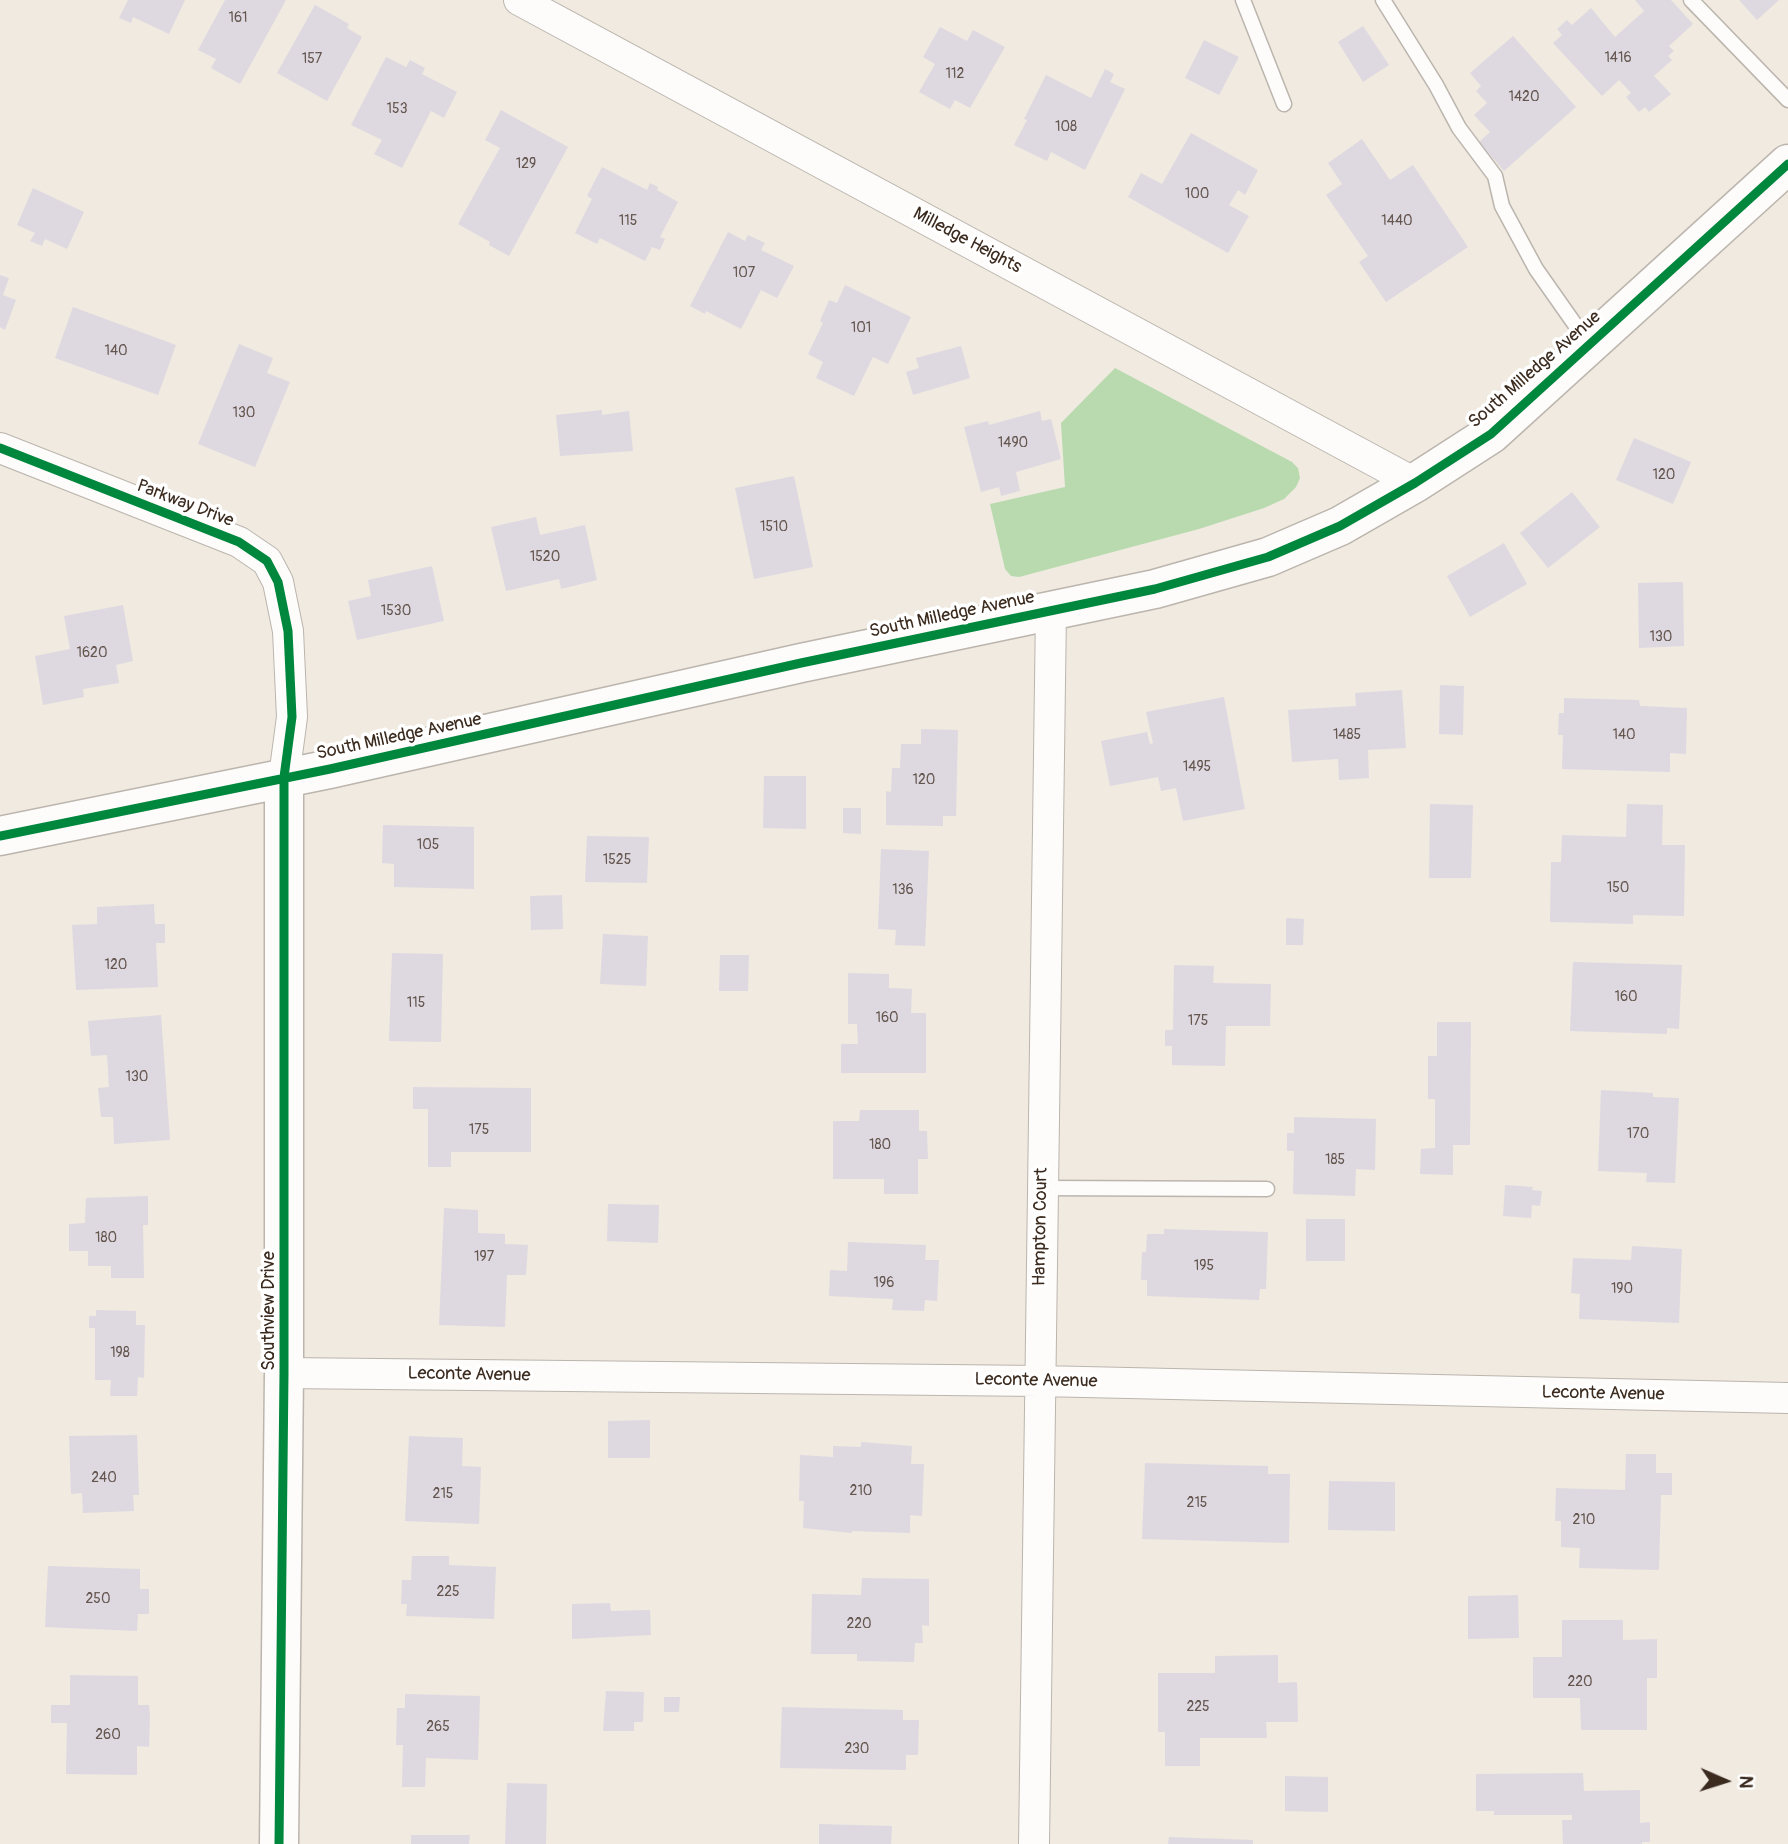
<!DOCTYPE html>
<style>
body{margin:0}
#map{position:relative;width:1788px;height:1844px;overflow:hidden;background:#f0eae0;font-family:Pangolin,sans-serif}
canvas{display:block}
.north{position:absolute;left:1690px;top:1746px;width:70px;height:70px;-webkit-text-stroke:5px #fff;paint-order:stroke;rotate:93deg;font-size:19px;font-weight:700;line-height:28px;text-align:center;color:#3b2a1e}
.north::after{content:'';display:block;margin:auto;width:24px;height:32px;background:#3b2a1e;clip-path:polygon(50% 0,100% 100%,50% 72%,0 100%)}
</style>
<div id="map">
<canvas width="1788" height="1844"></canvas>
<div class="north">N</div>
</div>
<script>
const ctx = document.querySelector('canvas').getContext('2d');
ctx.lineJoin = 'round';
function paint(path, color) { ctx.fillStyle = color; ctx.fill(path, 'evenodd'); }
const poly = rows => new Path2D(rows.map(r => 'M' + r).join(''));
function trace(path, color, width, dash) { ctx.strokeStyle = color; ctx.lineWidth = width; ctx.lineCap = dash ? 'butt' : 'round'; ctx.setLineDash(dash || []); ctx.stroke(path); }
function write(font, color, halo, rows, align = 'center') {
  ctx.font = font + ' Pangolin,sans-serif'; ctx.lineWidth = 7; ctx.setLineDash([]); ctx.textBaseline = 'middle'; ctx.strokeStyle = halo; ctx.fillStyle = color; for (const [text, x, y, turn = 0] of rows) {
    ctx.save(); ctx.translate(x, y); ctx.rotate((+turn || 0) * Math.PI / 180); ctx.textAlign = isNaN(turn) ? turn : align; if (halo) ctx.strokeText(text, 0, 0); ctx.fillText(text, 0, 0); ctx.restore();
  }
}
const green = poly([
 [1115,368,1292,462,1298,468,1300,478,1296,487,1284,499,1264,508,1199,529,1019,577,1011,576,1005,569,990,504,1065,487,1061,423]
]);
const building = poly([
 [128,0,185,0,169,34,133,17,131,23,119,18],
 [225,0,286,0,240,84,211,68,216,59,198,50],
 [1635,0,1671,0,1693,24,1669,46,1674,51,1668,56,1672,60,1654,76,1671,94,1649,112,1645,107,1639,112,1626,97,1631,93,1619,80,1602,96,1553,43,1562,35,1557,29,1567,20,1572,25,1591,8,1615,37,1644,11],
 [1739,0,1779,0,1757,20],
 [315,5,349,24,347,28,362,37,327,101,277,73],
 [1363,26,1389,65,1363,82,1338,42],
 [940,27,967,41,973,30,1005,47,970,108,955,100,950,109,919,92,935,64,923,57],
 [1513,36,1576,107,1504,171,1479,142,1490,132,1474,115,1487,103,1476,91,1481,86,1470,73],
 [1204,40,1239,57,1219,95,1185,78],
 [386,57,406,67,410,60,425,68,422,74,457,92,444,118,431,111,402,168,374,154,382,140,351,125],
 [1105,69,1114,74,1110,82,1125,89,1085,170,1051,152,1047,161,1014,145,1027,120,1024,119,1046,75,1091,98],
 [501,110,568,147,509,256,489,245,490,242,458,224,500,148,485,140],
 [1191,133,1258,170,1245,195,1238,190,1229,205,1249,216,1228,253,1128,197,1141,173,1162,184],
 [1362,139,1390,180,1413,165,1468,247,1386,302,1359,262,1368,256,1326,195,1342,184,1328,163],
 [602,167,647,190,650,183,658,187,657,190,678,202,660,237,665,239,660,250,652,247,645,261,600,238,597,244,575,233,592,199,587,196],
 [33,188,84,212,67,249,45,239,42,246,30,241,35,233,17,225],
 [728,232,745,241,748,235,765,243,761,250,794,266,777,298,761,290,741,329,706,311,705,314,690,306],
 [0,275,9,278,3,295,16,300,5,330,0,327],
 [845,285,911,317,888,364,873,357,854,396,816,378,823,362,808,354,823,323,820,321,829,300,837,303],
 [73,307,176,345,158,395,55,358],
 [239,344,273,358,267,373,290,382,255,467,198,444],
 [961,346,970,378,913,395,906,372,919,368,916,358],
 [602,410,602,415,629,411,633,451,560,456,556,415],
 [1040,411,1042,421,1051,419,1061,459,1016,472,1020,491,1001,496,999,487,981,492,964,427,988,421,989,425],
 [1634,438,1691,462,1673,504,1616,480],
 [794,476,813,567,754,579,735,488],
 [1572,492,1600,527,1548,568,1520,533],
 [536,517,540,535,585,525,597,580,561,589,559,579,506,591,491,527],
 [1504,543,1527,584,1470,617,1447,576],
 [432,566,444,621,357,640,348,601,371,596,368,580],
 [1683,582,1684,646,1639,648,1638,583],
 [123,605,133,661,116,665,119,683,83,689,84,697,43,705,35,656,70,649,64,616],
 [1440,685,1464,686,1463,735,1439,734],
 [1402,690,1406,748,1368,750,1369,778,1339,780,1338,759,1292,762,1288,710,1356,706,1355,693],
 [1224,697,1245,809,1183,821,1176,788,1161,791,1158,777,1110,786,1101,741,1147,732,1150,744,1153,743,1146,712],
 [1564,698,1639,700,1640,706,1687,708,1686,754,1670,753,1670,772,1562,769,1563,735,1558,735,1559,713,1564,713],
 [921,729,958,730,956,816,943,816,943,826,886,825,886,791,891,792,892,768,900,768,901,744,921,744],
 [764,776,806,776,806,829,763,828],
 [1430,804,1473,805,1471,878,1429,878],
 [1627,804,1663,805,1662,845,1685,845,1684,916,1633,915,1633,924,1550,922,1551,862,1561,862,1562,835,1626,837],
 [843,808,861,808,861,834,843,833],
 [383,825,474,827,474,889,394,887,394,864,382,863],
 [587,836,649,837,647,883,585,882],
 [881,849,929,851,925,946,895,945,896,930,878,929],
 [562,895,563,929,531,930,530,896],
 [154,904,155,924,165,924,165,943,156,943,158,987,76,990,72,925,97,924,97,907],
 [1286,918,1304,919,1303,945,1286,945],
 [603,934,648,936,646,986,600,984],
 [392,953,443,954,441,1042,389,1041],
 [720,955,749,955,748,991,719,991],
 [1573,962,1682,965,1679,1029,1667,1028,1667,1034,1570,1031],
 [1174,965,1214,966,1213,983,1271,984,1270,1026,1226,1026,1225,1066,1172,1065,1172,1046,1165,1046,1165,1030,1173,1030],
 [848,973,889,974,889,988,912,989,911,1013,926,1013,926,1073,841,1073,841,1044,858,1044,857,1024,848,1024],
 [161,1015,170,1140,114,1144,113,1117,101,1117,98,1088,109,1087,107,1055,91,1056,88,1021],
 [1437,1022,1471,1022,1470,1145,1453,1145,1453,1175,1420,1174,1421,1149,1435,1148,1435,1099,1428,1099,1428,1056,1437,1056],
 [413,1087,531,1088,531,1152,451,1152,451,1167,428,1167,428,1109,413,1109],
 [1601,1090,1653,1093,1653,1097,1679,1098,1675,1183,1646,1182,1647,1173,1598,1171],
 [860,1110,919,1110,919,1131,927,1131,928,1159,918,1159,918,1194,884,1194,884,1179,833,1179,833,1121,859,1121],
 [1294,1117,1376,1119,1375,1170,1356,1169,1355,1196,1293,1194,1294,1151,1287,1151,1287,1133,1294,1133],
 [1505,1185,1533,1187,1532,1190,1542,1191,1540,1206,1532,1205,1531,1218,1503,1216],
 [148,1196,148,1225,143,1225,144,1278,111,1278,111,1266,88,1266,88,1251,69,1251,69,1224,85,1223,86,1198],
 [608,1204,659,1205,658,1243,607,1241],
 [444,1208,478,1210,478,1233,505,1234,505,1244,528,1245,526,1275,507,1275,505,1327,439,1325],
 [1306,1219,1345,1219,1345,1261,1306,1261],
 [1164,1229,1268,1232,1266,1289,1260,1289,1259,1300,1147,1296,1147,1280,1141,1280,1142,1252,1146,1252,1147,1234,1164,1234],
 [848,1242,926,1245,925,1260,939,1260,937,1301,925,1300,924,1311,892,1310,893,1299,829,1296,830,1270,847,1271],
 [1632,1246,1682,1249,1679,1323,1579,1319,1580,1294,1571,1293,1573,1258,1631,1260],
 [96,1310,136,1311,136,1325,145,1325,144,1378,138,1377,137,1396,110,1396,111,1380,95,1380,95,1328,89,1328,89,1316,96,1316],
 [650,1420,650,1458,608,1458,608,1421],
 [137,1435,139,1495,133,1495,134,1511,83,1513,82,1493,71,1494,69,1436],
 [409,1436,463,1438,462,1466,481,1467,479,1524,405,1521],
 [861,1442,912,1446,911,1464,924,1464,922,1516,910,1515,910,1533,852,1531,852,1533,803,1528,804,1501,799,1501,800,1455,833,1457,833,1446,861,1447],
 [1626,1454,1656,1454,1656,1473,1672,1473,1672,1495,1661,1495,1659,1570,1579,1568,1580,1548,1561,1547,1561,1521,1555,1521,1556,1488,1625,1490],
 [1145,1463,1268,1466,1268,1474,1290,1474,1289,1543,1142,1539],
 [1329,1481,1395,1482,1395,1531,1328,1530],
 [412,1556,449,1556,449,1565,496,1567,494,1619,406,1616,407,1604,401,1604,402,1580,411,1580],
 [48,1566,140,1569,140,1589,149,1589,149,1614,138,1614,137,1631,45,1627],
 [862,1578,929,1579,929,1626,922,1625,923,1643,915,1643,914,1662,857,1661,857,1654,811,1654,812,1594,861,1595],
 [1518,1595,1519,1638,1468,1639,1468,1596],
 [610,1603,611,1611,650,1610,651,1635,572,1639,572,1604],
 [1562,1620,1623,1620,1623,1640,1657,1639,1657,1678,1647,1678,1647,1730,1581,1730,1580,1698,1533,1698,1533,1657,1562,1657],
 [1278,1655,1278,1683,1297,1682,1298,1722,1266,1722,1267,1738,1200,1738,1200,1766,1165,1766,1165,1732,1158,1732,1158,1673,1215,1673,1215,1656],
 [70,1675,138,1676,138,1705,149,1705,150,1716,149,1747,137,1746,137,1775,66,1774,67,1723,51,1723,51,1705,70,1705],
 [606,1691,644,1692,643,1722,634,1722,634,1731,603,1731],
 [405,1694,480,1696,478,1760,426,1758,425,1787,402,1787,403,1745,396,1745,397,1708,405,1708],
 [664,1697,680,1697,679,1712,664,1712],
 [782,1707,903,1710,903,1720,919,1720,918,1755,906,1755,906,1770,780,1768],
 [1583,1773,1584,1791,1640,1790,1640,1823,1650,1822,1650,1842,1642,1842,1642,1844,1563,1844,1562,1820,1572,1820,1572,1815,1494,1815,1494,1811,1476,1811,1476,1774],
 [1285,1776,1328,1777,1328,1812,1285,1811],
 [507,1783,547,1784,546,1844,505,1844],
 [819,1824,892,1826,891,1844,819,1844],
 [411,1835,470,1835,469,1844,411,1844],
 [1169,1837,1253,1840,1253,1844,1168,1844]
]);
const lane = poly([
 [1243,0,1284,104],
 [1383,0,1436,85,1459,128,1495,176,1502,206,1536,269,1588,343],
 [1691,0,1788,100],
 [1041,1188,1267,1189]
]);
const street = poly([
 [519,0,1415,483],
 [0,448,239,542,267,561,278,582,288,631,292,717,284,777],
 [284,1373,1040,1381,1788,1398],
 [1034,1844,1051,610]
]);
const secondary = poly([
 [0,836,330,769,801,663,1155,589,1268,557,1340,526,1415,483,1491,434,1788,164],
 [279,1844,284,1373,284,777]
]);
const cycleway = poly([
 [0,448,239,542,267,561,278,582,288,631,292,717,284,777,284,1373,279,1844],
 [0,836,330,769,801,663,1155,589,1268,557,1340,526,1415,483,1491,434,1788,164]
]);
const numberNames = [
 ["161",238,18],
 ["1416",1618,58],
 ["157",312,59],
 ["112",955,74],
 ["1420",1524,97],
 ["153",397,109],
 ["108",1066,127],
 ["129",526,164],
 ["100",1197,194],
 ["115",628,221],
 ["1440",1397,221],
 ["107",744,273],
 ["101",861,328],
 ["140",116,351],
 ["130",244,413],
 ["1490",1013,443],
 ["120",1664,475],
 ["1510",774,527],
 ["1520",545,557],
 ["1530",396,611],
 ["130",1661,637],
 ["1620",92,653],
 ["1485",1347,735],
 ["140",1624,735],
 ["1495",1197,767],
 ["120",924,780],
 ["105",428,845],
 ["1525",617,860],
 ["150",1618,888],
 ["136",903,890],
 ["120",116,965],
 ["160",1626,997],
 ["115",416,1003],
 ["160",887,1018],
 ["175",1198,1021],
 ["130",137,1077],
 ["175",479,1130],
 ["170",1638,1134],
 ["180",880,1145],
 ["185",1335,1160],
 ["180",106,1238],
 ["197",484,1257],
 ["195",1204,1266],
 ["196",884,1283],
 ["190",1622,1289],
 ["198",120,1353],
 ["240",104,1478],
 ["210",861,1491],
 ["215",443,1494],
 ["215",1197,1503],
 ["210",1584,1520],
 ["225",448,1592],
 ["250",98,1599],
 ["220",859,1624],
 ["220",1580,1682],
 ["225",1198,1707],
 ["265",438,1727],
 ["260",108,1735],
 ["230",857,1749]
];
const streetNames = [
 ["Milledge Heights",967,241,28],
 ["South Milledge Avenue",1535,370,-41],
 ["Parkway Drive",185,504,21],
 ["South Milledge Avenue",952,615,-12],
 ["South Milledge Avenue",399,737,-12],
 ["Hampton Court",1041,1227,-89],
 ["Southview Drive",269,1311,-90],
 ["Leconte Avenue",469,1375,1],
 ["Leconte Avenue",1036,1381,1],
 ["Leconte Avenue",1603,1394,1]
];
paint(green, '#b8daae');
paint(building, '#ded9e1');
trace(lane, '#bbb5ae', 17);
trace(street, '#bbb5ae', 32);
trace(secondary, '#bbb5ae', 41);
trace(lane, '#fdfcfa', 14);
trace(street, '#fdfcfa', 30);
trace(secondary, '#fdfcfa', 38);
trace(cycleway, '#00873e', 9);
write('14px', '#64564f', null, numberNames);
write('18px', '#3b2a1e', '#fff', streetNames);
</script>
